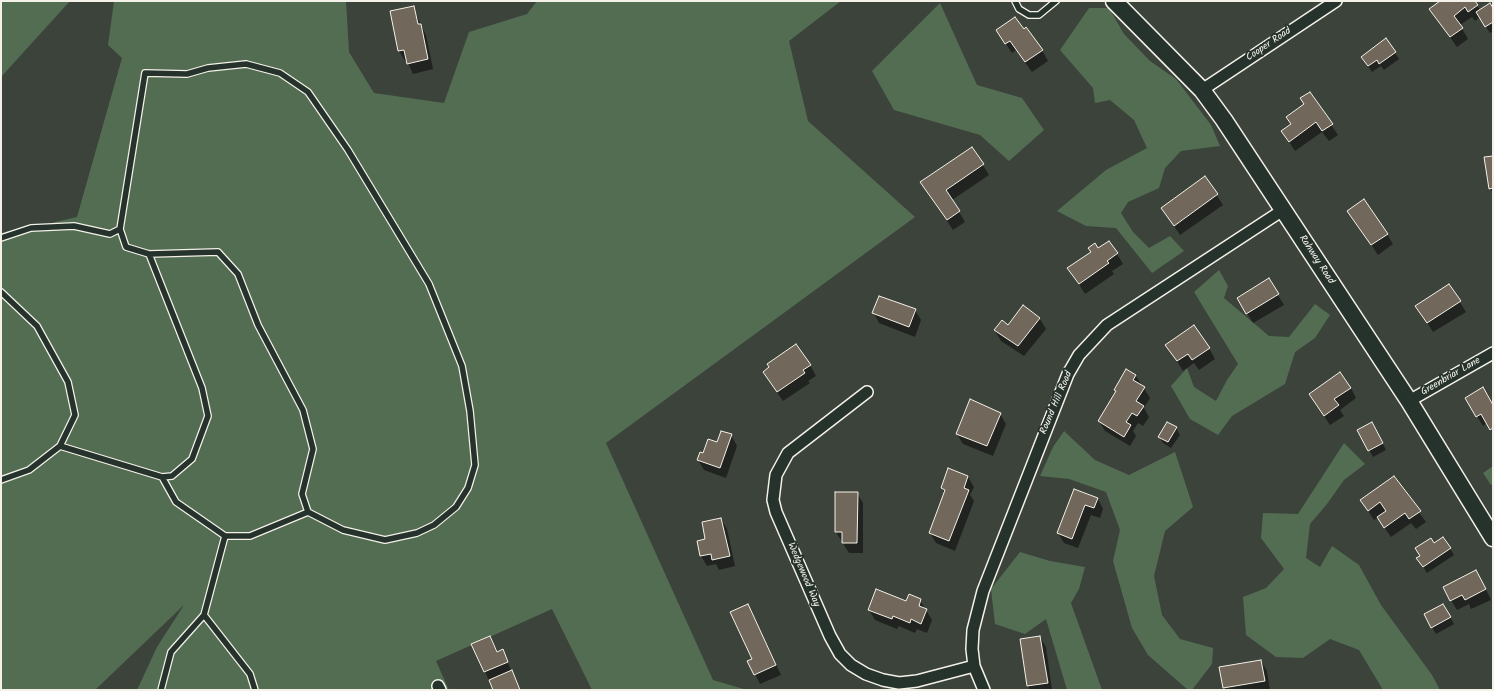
<!DOCTYPE html>
<style>
body{margin:0}
#map{position:relative;width:1494px;height:691px;overflow:hidden;background:#3c433b;font-family:Kalam,sans-serif}
canvas{display:block}
.frame{position:absolute;inset:0;border:2px solid #f4f1e8;pointer-events:none}
</style>
<div id="map">
<canvas width="1494" height="691"></canvas>
<div class="frame"></div>
</div>
<script>
const ctx = document.querySelector('canvas').getContext('2d');
ctx.lineJoin = 'round';
function paint(path, color) { ctx.fillStyle = color; ctx.fill(path, 'evenodd'); }
const poly = rows => new Path2D(rows.map(r => 'M' + r).join(''));
function trace(path, color, width, dash) { ctx.strokeStyle = color; ctx.lineWidth = width; ctx.lineCap = dash ? 'butt' : 'round'; ctx.setLineDash(dash || []); ctx.stroke(path); }
function write(font, color, halo, rows, align = 'center') {
  ctx.font = font + ' Kalam,sans-serif'; ctx.lineWidth = 4; ctx.setLineDash([]); ctx.textBaseline = 'middle'; ctx.strokeStyle = halo; ctx.fillStyle = color; for (const [text, x, y, turn = 0] of rows) {
    ctx.save(); ctx.translate(x, y); ctx.rotate((+turn || 0) * Math.PI / 180); ctx.textAlign = isNaN(turn) ? turn : align; if (halo) ctx.strokeText(text, 0, 0); ctx.fillText(text, 0, 0); ctx.restore();
  }
}
const green = poly([
 [1,1,70,1,1,77],
 [114,1,346,1,349,52,374,93,444,103,469,32,527,14,537,1,841,1,789,41,808,121,915,217,606,443,713,680,747,690,592,690,552,609,436,661,449,690,137,690,157,647,184,605,95,690,1,690,1,235,77,217,122,58,108,45],
 [940,3,977,85,1022,98,1044,130,1009,161,980,135,894,110,872,71],
 [1089,8,1109,8,1124,34,1150,61,1176,79,1211,125,1220,146,1181,151,1165,168,1159,188,1128,202,1121,213,1133,232,1149,248,1170,236,1184,251,1152,273,1116,228,1086,226,1057,211,1106,170,1147,148,1134,120,1110,100,1095,103,1093,88,1060,50],
 [1219,270,1228,286,1224,298,1269,336,1289,337,1315,304,1330,315,1315,338,1295,352,1285,384,1232,416,1218,435,1190,419,1171,386,1187,368,1194,387,1216,401,1227,380,1238,364,1194,292],
 [1064,431,1095,460,1129,475,1175,452,1193,507,1165,531,1154,576,1162,615,1180,639,1213,648,1212,664,1192,690,1188,690,1148,655,1132,628,1113,561,1120,530,1106,492,1069,479,1040,476,1053,447],
 [1344,443,1365,464,1344,480,1327,504,1310,524,1306,558,1320,567,1332,546,1359,565,1381,605,1432,675,1440,690,1383,690,1359,650,1330,639,1303,658,1276,657,1246,635,1243,597,1266,588,1284,569,1261,538,1263,513,1298,514],
 [1493,466,1493,484,1491,485,1483,473],
 [1020,552,1050,561,1085,567,1079,589,1071,603,1102,690,1067,690,1046,619,1025,634,995,624,991,589]
]);
const shadow = poly([
 [1441,1,1474,1,1480,10,1493,10,1493,31,1490,33,1480,17,1475,21,1472,17,1460,25,1468,39,1457,47,1430,9],
 [413,8,426,35,433,69,413,74,407,61,405,61,399,51,391,12],
 [997,31,1042,50,1048,61,1032,72,1016,50,1012,53],
 [1395,53,1399,59,1384,70,1381,66,1372,72,1362,57],
 [1309,93,1338,135,1329,141,1322,132,1295,151,1282,131,1292,124,1305,105],
 [972,148,989,175,952,200,965,222,953,230,922,183],
 [1493,157,1493,194,1490,188],
 [1205,178,1223,205,1180,235,1162,208],
 [1355,220,1387,234,1393,244,1378,255],
 [1098,249,1117,254,1123,264,1112,271,1114,274,1085,294,1069,268],
 [1269,280,1284,305,1253,323,1238,298],
 [1449,285,1466,312,1433,332,1423,316],
 [1023,306,1040,319,1046,329,1024,356,1001,341,995,331,1008,326],
 [915,310,921,320,915,337,879,323,874,313],
 [1167,345,1209,348,1215,359,1199,370,1194,363,1183,371],
 [810,365,816,376,808,381,810,383,783,401,770,382],
 [1136,376,1150,398,1144,408,1149,417,1143,426,1138,423,1133,431,1136,436,1130,446,1105,431,1099,421,1117,392,1115,390],
 [1351,388,1356,398,1340,410,1344,416,1330,425,1310,395],
 [1466,398,1493,406,1493,433,1487,423,1483,426],
 [1000,414,1006,424,993,456,963,444,957,434],
 [1372,423,1386,450,1373,457,1358,430],
 [1176,428,1180,435,1171,448,1163,443,1159,437],
 [731,435,737,446,726,478,704,470,698,460,718,443],
 [949,470,968,477,974,487,970,495,974,501,955,551,936,543,930,533,945,494,942,488],
 [1393,477,1426,522,1416,529,1411,523,1391,537,1378,518,1374,520,1361,500],
 [1075,490,1098,499,1103,509,1100,518,1091,515,1078,548,1064,543,1058,533],
 [857,493,863,503,863,553,849,553,836,532],
 [721,519,727,529,735,566,719,570,716,564,707,566,701,556,698,541,706,540],
 [1443,538,1454,555,1427,573,1422,565,1434,545],
 [1482,581,1491,600,1471,609,1469,604,1457,610,1451,600],
 [920,600,932,620,927,633,917,629,915,633,899,626,897,629,875,620,869,610],
 [1443,605,1454,624,1436,634,1425,615],
 [748,606,781,675,760,684,755,674],
 [490,637,498,652,502,650,520,690,494,690,485,672],
 [1040,637,1046,647,1052,690,1030,690,1028,686],
 [1261,661,1267,671,1270,690,1226,690,1224,687]
]);
const building = poly([
 [1440,1,1475,1,1478,5,1468,12,1465,7,1454,16,1463,28,1450,37,1429,9,1440,1],
 [1490,3,1493,8,1493,22,1485,27,1476,12,1490,3],
 [414,6,418,24,421,24,428,59,407,64,404,50,398,51,390,11,414,6],
 [1015,17,1024,29,1026,27,1043,50,1025,62,1010,41,1005,44,996,30,1015,17],
 [1386,38,1396,52,1379,64,1377,60,1368,66,1361,57,1386,38],
 [1310,92,1333,124,1322,131,1316,122,1289,142,1281,131,1291,124,1286,117,1304,104,1300,98,1310,92],
 [972,147,984,164,946,190,960,211,947,220,920,182,972,147],
 [1493,156,1493,188,1489,189,1484,157,1493,156],
 [1205,176,1218,194,1174,226,1161,208,1205,176],
 [1364,199,1388,234,1371,245,1347,211,1364,199],
 [1109,241,1118,253,1107,261,1109,263,1079,284,1067,268,1091,252,1088,248,1095,243,1098,248,1109,241],
 [1269,278,1279,294,1246,314,1237,298,1269,278],
 [1449,284,1461,301,1427,323,1415,306,1449,284],
 [879,296,916,309,909,327,872,313,879,296],
 [1023,305,1040,318,1018,346,994,330,1002,320,1008,325,1023,305],
 [1194,325,1210,348,1192,360,1188,354,1177,361,1165,345,1194,325],
 [796,344,811,365,803,370,805,373,777,392,763,372,769,367,767,364,796,344],
 [1126,369,1136,375,1133,380,1145,387,1136,401,1144,406,1137,416,1132,413,1126,422,1131,425,1124,437,1098,421,1116,391,1114,390,1126,369],
 [1340,372,1351,388,1334,399,1339,405,1324,416,1309,394,1340,372],
 [1483,387,1493,405,1493,428,1490,430,1481,414,1476,417,1465,398,1483,387],
 [970,399,1001,413,987,446,956,434,970,399],
 [1167,422,1177,427,1168,442,1158,437,1167,422],
 [1372,422,1383,443,1368,451,1357,430,1372,422],
 [721,431,732,434,720,468,697,460,700,452,703,453,708,439,717,442,721,431],
 [948,468,968,476,964,488,969,490,949,541,929,533,945,490,941,488,948,468],
 [1394,476,1421,511,1409,519,1405,513,1384,528,1377,517,1386,511,1380,502,1368,511,1360,500,1394,476],
 [1074,489,1098,498,1094,508,1085,505,1072,539,1057,533,1074,489],
 [835,492,858,492,857,543,842,543,842,532,835,532,835,492],
 [721,518,730,556,712,560,711,554,700,556,697,541,705,539,702,522,721,518],
 [1443,537,1451,548,1423,567,1416,558,1420,556,1415,548,1431,538,1434,543,1443,537],
 [1476,570,1486,589,1465,600,1462,595,1450,601,1443,587,1476,570],
 [876,589,906,601,909,594,921,599,919,606,927,609,921,624,911,619,910,623,893,616,892,619,868,610,876,589],
 [748,604,776,665,754,675,747,661,752,659,730,612,748,604],
 [1443,604,1451,617,1431,628,1424,614,1443,604],
 [490,636,497,652,503,649,508,662,484,672,471,644,490,636],
 [1040,636,1048,683,1027,686,1020,639,1040,636],
 [1261,660,1265,681,1223,688,1219,667,1261,660],
 [512,670,520,690,493,690,489,680,512,670]
]);
const lane = poly([
 [1015,1,1019,9,1029,15,1039,15,1056,1],
 [246,64,280,73,308,92,348,150,429,284,462,366,470,411,475,465,468,488,456,507,434,525,417,533,385,540,343,530,308,512,302,494,313,449,303,410,258,325,238,274,218,252,149,254,126,247,120,229,145,73,187,74,208,68,246,64],
 [1,238,31,228,74,226,110,234,120,229],
 [149,254,202,388,208,416,192,459,172,476,162,477,176,502,225,536],
 [1,292,37,326,68,382,75,415,60,446,29,470,1,480],
 [60,446,162,477],
 [204,615,250,674,255,690],
 [161,690,171,652,204,615,225,536,250,536,308,512]
]);
const street = poly([
 [1202,90,1336,1],
 [867,392,788,453,776,475,773,500,776,512,830,636,840,654,851,665,866,674,883,680,899,683,917,681,974,666],
 [1409,401,1493,353],
 [438,686,440,690],
 [984,690,974,666,972,649,973,630,983,591,1068,374,1079,355,1107,325,1283,210]
]);
const secondary = poly([
 [1114,1,1202,90,1224,120,1409,401,1493,538]
]);
const streetNames = [
 ["Cooper Road",1269,45,-34],
 ["Rahway Road",1316,260,57],
 ["Greenbriar Lane",1451,377,-30],
 ["Round Hill Road",1057,403,-67],
 ["Wedgewood Way",803,575,67]
];
paint(green, '#536d53');
paint(shadow, '#0007');
paint(building, '#71675b');
trace(building, '#f4f1e8', 1);
trace(lane, '#f4f1e8', 8);
trace(street, '#f4f1e8', 14);
trace(secondary, '#f4f1e8', 19);
trace(lane, '#26332d', 5.5);
trace(street, '#26332d', 11);
trace(secondary, '#26332d', 16);
write('10px', '#f4f1e8', '#26332d', streetNames);
</script>
